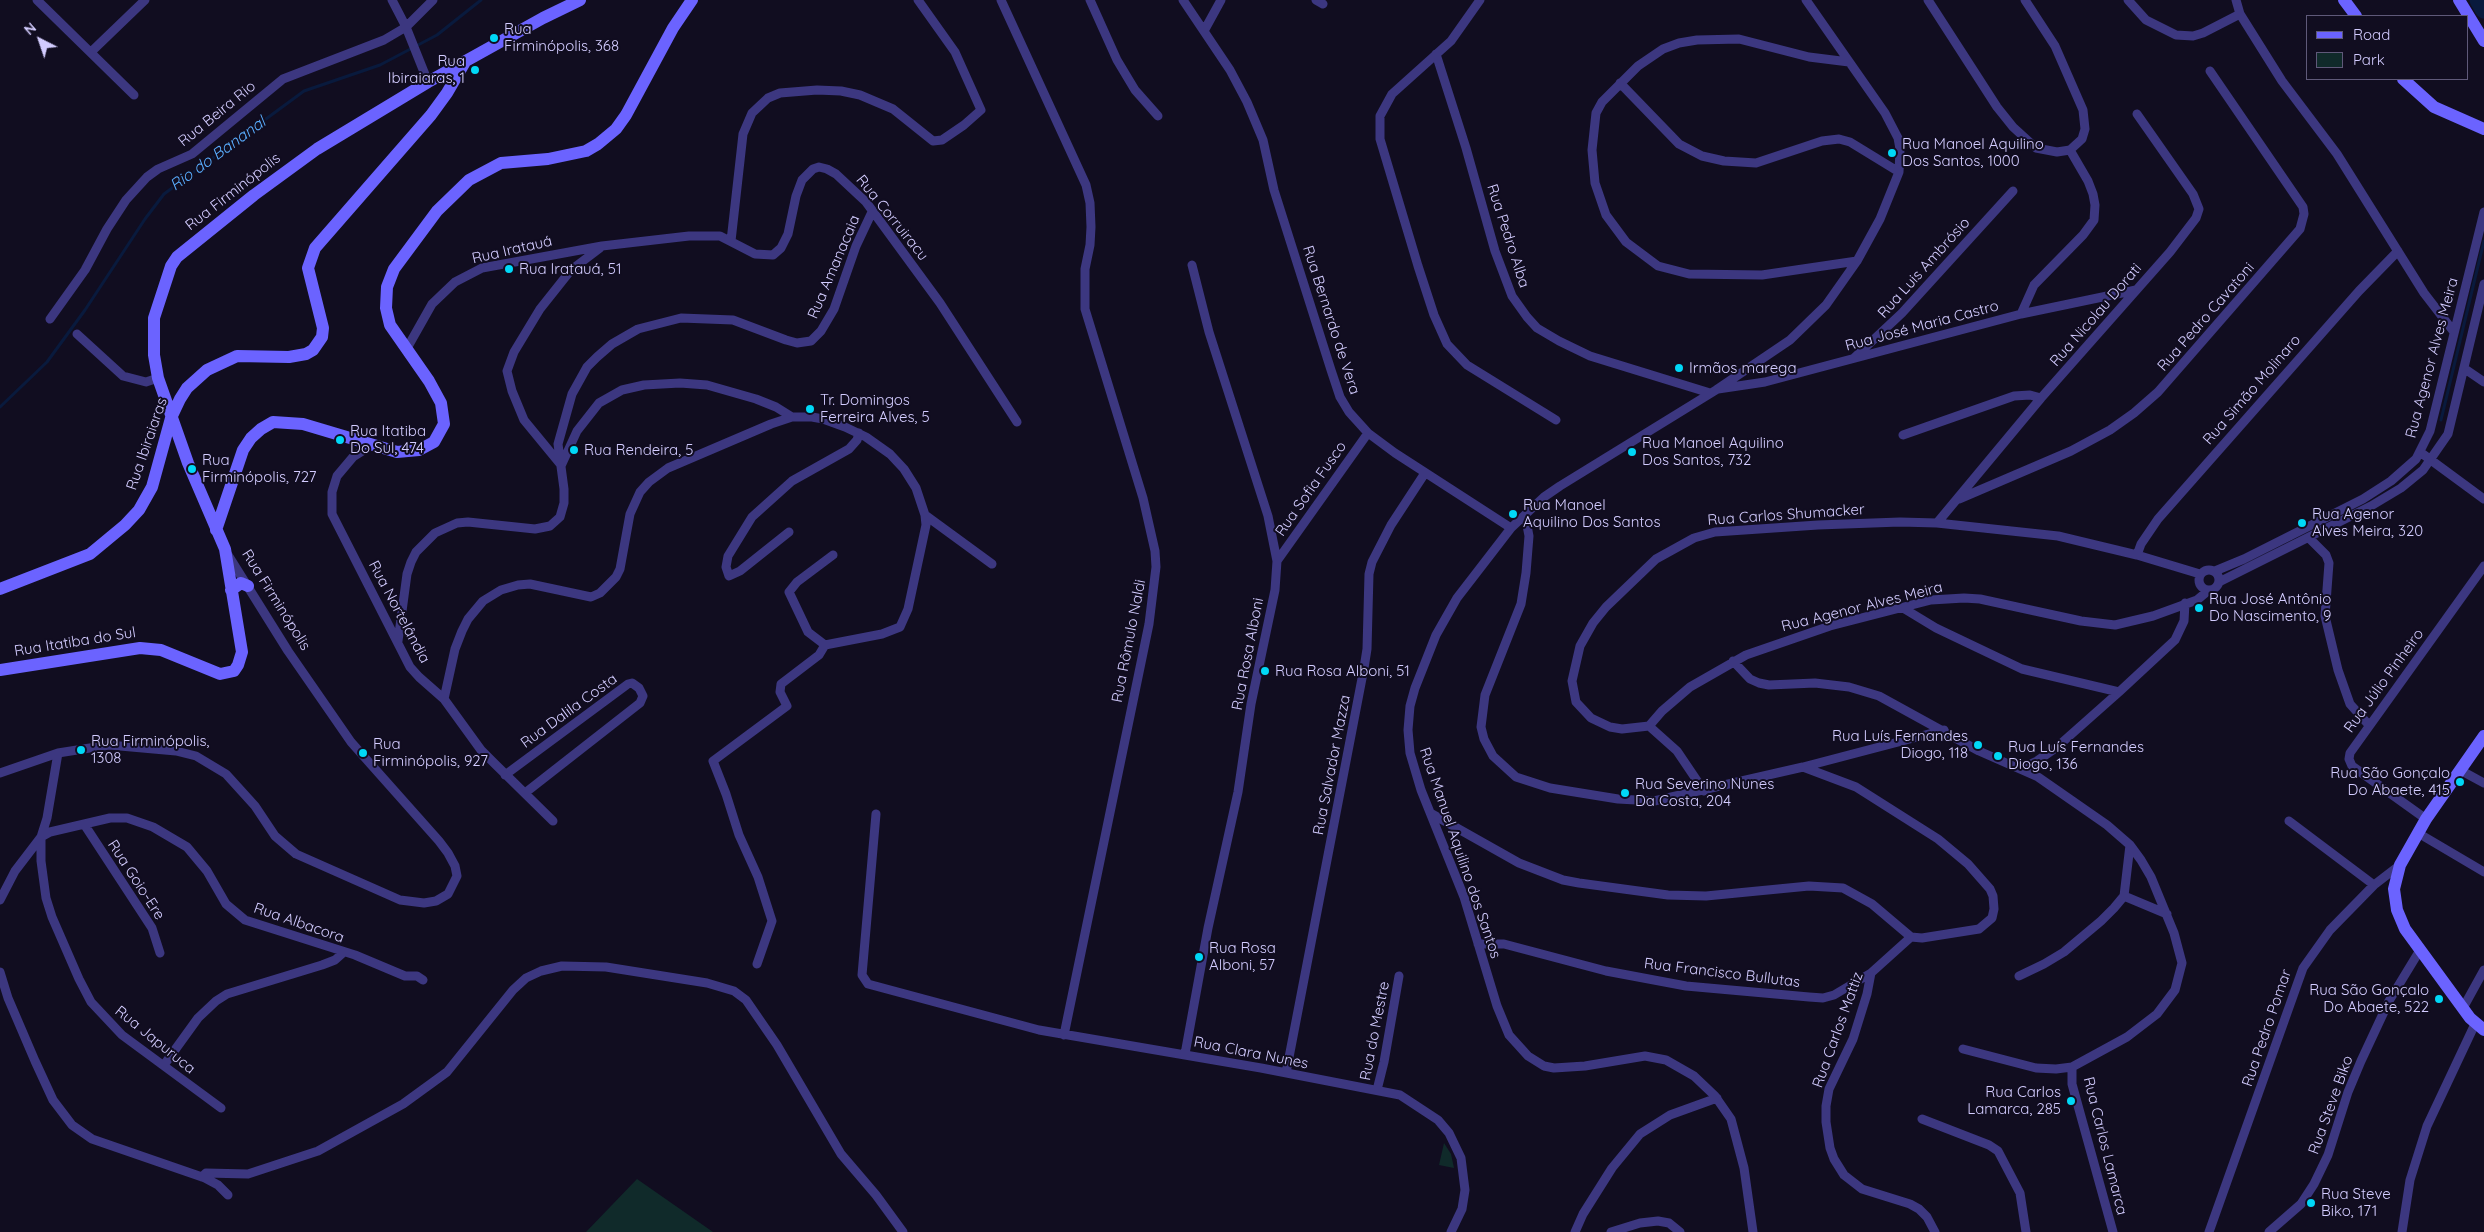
<!DOCTYPE html>
<meta charset="utf-8">
<style>
body{margin:0}
#map{position:relative;width:2484px;height:1232px;overflow:hidden;background:#110d20;font-family:Quicksand,sans-serif}
canvas{display:block}
.legend{position:absolute;left:2306px;top:15px;width:162px;height:65px;box-sizing:border-box;background:#110d20;border:1px solid #5f5979;margin:0;padding:6px 9px;list-style:none;font-size:15px;color:#d3ccff}
.legend li{display:flex;align-items:center;gap:10px;height:25px}
.legend b{width:25px;border:1px solid #5f5979}
.north{position:absolute;left:15px;top:15px;width:50px;height:50px;-webkit-text-stroke:4px #110d20;paint-order:stroke;rotate:319deg;font-size:14px;font-weight:700;line-height:20px;text-align:center;color:#d3ccff}
.north::after{content:'';display:block;margin:auto;width:18px;height:22px;background:#d3ccff;clip-path:polygon(50% 0,100% 100%,50% 72%,0 100%)}
</style>
<div id="map">
<canvas width="2484" height="1232"></canvas>
<ul class="legend">
<li><b style="height:6px;background:#6b63ff"></b>Road</li>
<li><b style="height:14px;background:#102a2a"></b>Park</li>
</ul>
<div class="north">N</div>
</div>
<script>
const ctx = document.querySelector('canvas').getContext('2d');
ctx.lineJoin = 'round';
function paint(path, color) { ctx.fillStyle = color; ctx.fill(path, 'evenodd'); }
const poly = rows => new Path2D(rows.map(r => 'M' + r).join(''));
function trace(path, color, width, dash) { ctx.strokeStyle = color; ctx.lineWidth = width; ctx.lineCap = dash ? 'butt' : 'round'; ctx.setLineDash(dash || []); ctx.stroke(path); }
function write(font, color, halo, rows, align = 'center') {
  ctx.font = font + ' Quicksand,sans-serif'; ctx.lineWidth = 4; ctx.setLineDash([]); ctx.textBaseline = 'middle'; ctx.strokeStyle = halo; ctx.fillStyle = color; for (const [text, x, y, turn = 0] of rows) {
    ctx.save(); ctx.translate(x, y); ctx.rotate((+turn || 0) * Math.PI / 180); ctx.textAlign = isNaN(turn) ? turn : align; if (halo) ctx.strokeText(text, 0, 0); ctx.fillText(text, 0, 0); ctx.restore();
  }
}
const green = poly([
 [1444,1143,1451,1154,1454,1168,1439,1165],
 [637,1179,713,1232,586,1232]
]);
const stream = poly([
 [0,407,47,362,85,310,145,219,164,194,304,91,380,65,437,35,481,0],
 [2441,420,2484,241]
]);
const river = poly([
 [2479,0,2484,9]
]);
const street = poly([
 [37,0,134,95],
 [392,0,406,27,428,82],
 [1001,0,1086,185,1090,203,1091,227,1090,245,1085,269,1085,309,1143,498,1155,551,1156,567,1149,624,1064,1035],
 [1090,0,1117,60,1135,90,1158,116],
 [1183,0,1230,70,1247,102,1263,140,1274,190,1331,370,1340,397,1349,412,1368,433,1395,453,1511,528],
 [1316,0,1323,4],
 [1480,0,1451,41,1392,94,1380,116,1380,139,1418,266,1434,315,1447,344,1467,365,1556,420],
 [1928,0,1997,107,2013,127,2036,148,2057,152,2070,150,2082,139,2085,129,2083,110,2055,46,2025,0],
 [2128,0,2146,20,2176,35,2193,36,2203,33,2240,14],
 [2236,0,2240,14,2282,81,2337,154,2424,293,2454,332],
 [1204,31,1221,0],
 [91,52,145,0],
 [1436,54,1466,148,1495,251,1512,296,1527,317,1537,328,1559,341,1590,356,1710,393],
 [1849,62,1809,57,1739,39,1697,40,1679,43,1663,49,1638,66,1602,102,1596,113,1592,150,1595,183,1606,215,1626,242,1658,266,1689,274,1762,275,1857,261],
 [1620,83,1679,144,1702,156,1724,161,1756,163,1822,141,1839,139,1850,142,1899,172],
 [731,241,743,134,752,113,768,98,780,93,817,90,841,91,860,95,893,109,933,141,942,140,964,125,981,110,955,52,918,0],
 [2021,314,2034,285,2083,235,2094,220,2095,205,2093,194,2088,181,2070,150],
 [50,319,85,270,107,229,126,200,147,177,158,169,192,154,283,79,384,40,406,27,433,0],
 [77,334,123,376,146,382,158,378],
 [406,350,432,304,455,282,482,268,602,246,689,236,720,236,755,254,773,255,781,248,788,234,796,196,802,180,813,169,819,167,827,169,836,174,866,202,940,303,1017,422],
 [1854,358,1902,313,2013,191],
 [2465,369,2484,382],
 [1718,389,1765,382,2021,314,2136,290],
 [1903,435,2014,396,2030,395,2041,398],
 [372,445,353,457,337,476,332,492,332,514,410,667,419,677,444,699,481,750,495,764,553,821],
 [2420,452,2484,499],
 [561,465,524,420,512,391,507,371,514,352,540,309,571,270,600,248],
 [561,466,577,431,599,403,622,390,644,385,680,383,707,385,756,399,776,407,792,417],
 [1959,499,2071,451,2110,430,2134,413,2158,392,2300,229,2304,214,2303,207,2210,71],
 [925,515,992,564],
 [1525,515,1529,536,1526,573,1521,604,1485,695,1481,727,1484,739,1493,756,1516,777,1550,788,1618,799,1654,801,1803,767,1944,730],
 [1937,523,2041,398,2170,252,2196,218,2199,209,2193,194,2137,114],
 [789,532,740,571,729,576,726,567,728,556,752,517,792,481,849,449,857,440,859,433],
 [2309,538,2326,555,2329,563,2325,616,2338,670,2350,704,2368,724],
 [2137,555,2141,544,2158,519,2359,291,2398,251],
 [1277,561,1368,433],
 '2199 580a10 10 0 1 1 20 0a10 10 0 1 1-20 0Z',
 [2215,571,2244,559,2363,499,2391,481,2416,459,2430,431,2484,212],
 [2219,582,2371,506,2401,488,2423,470,2448,434,2484,284],
 [1903,608,1936,628,2022,669,2119,692,2175,640,2184,621,2185,603],
 [398,641,407,574,411,562,416,552,435,533,457,523,468,522,535,529,550,526,560,517,564,503,564,489,558,444,572,394,587,367,597,357,612,344,638,329,681,318,733,320,786,340,797,343,811,341,821,331,834,309,856,246,872,212],
 [1733,661,1750,679,1759,683,1769,685,1815,683,1849,687,1879,696,1979,751,2038,777,2107,825,2130,845,2141,860,2151,877,2174,933,2182,963,2175,990,2157,1014,2127,1037,2072,1067,2056,1069,2036,1068,1963,1049],
 [444,699,455,649,462,631,468,619,483,601,501,590,518,585,530,584,591,597,600,593,616,577,620,569,630,514,640,492,649,482,668,468,771,424,792,417,812,417,823,419,845,427,866,437,890,454,904,469,916,488,925,515,926,525,908,609,900,627,882,634,825,645,808,632,789,592,797,582,833,555],
 [1649,726,1662,711,1690,687,1746,655,1830,626,1931,600,1964,598,1980,599,2081,621,2115,625,2153,616,2197,600,2209,590],
 [58,753,47,818,41,837,41,861,46,898,52,917,79,979,91,1002,122,1035,221,1108],
 [2020,769,2037,761,2057,747,2119,692],
 [2460,770,2484,783],
 [0,773,58,753,109,745,176,751,196,756,226,774,255,806,275,836,296,854,400,900,424,903,436,901,448,894,457,876,455,866,448,853,439,841,351,742,288,651,228,555],
 [505,775,628,684,632,683,639,688,643,696,640,703,525,793],
 [1704,791,1677,751,1649,726,1622,729,1610,727,1591,718,1576,702,1572,681,1580,646,1593,623,1606,607,1656,559,1694,538,1715,532,1818,525,1900,522,1937,523,2058,536,2137,555,2200,574],
 [876,814,862,975,868,984,1039,1030,1261,1068,1400,1095,1438,1120,1449,1133,1461,1158,1465,1190,1462,1209,1451,1232],
 [1432,814,1519,863,1563,880,1579,883,1668,895,1706,896,1809,886,1843,888,1872,904,1911,937,1922,938,1979,929,1992,918,1994,909,1993,896,1990,889,1968,864,1938,839,1856,787,1803,767],
 [2426,819,2352,766,2349,759,2350,753,2484,566],
 [2289,821,2374,885],
 [84,824,152,928,160,953],
 [2418,833,2484,872],
 [2124,896,2167,914],
 [0,900,15,871,41,837,50,832,110,818,127,818,153,827,187,847,207,871,226,904,245,920,355,955,405,976,417,976,423,980],
 [1911,937,1871,973,1867,994,1853,1039,1829,1089,1826,1106,1826,1122,1830,1148,1834,1159,1844,1175,1862,1189,1910,1204,1919,1209,1927,1217,1935,1232],
 [1478,944,1504,944,1606,971,1686,986,1809,997,1823,998,1834,995,1871,973],
 [757,964,772,921,758,877,739,835,726,794,713,761,787,706,780,692,781,684,819,655,825,645],
 [0,972,8,998,35,1061,53,1100,72,1125,92,1139,205,1178,218,1185,228,1195],
 [2019,976,2044,964,2064,952,2101,921,2114,908,2124,896,2130,845],
 [2463,1008,2484,970],
 [1185,1054,1208,928,1238,792,1251,704,1275,590,1277,561,1268,516,1209,332,1192,265],
 [164,1065,198,1018,216,1001,227,994,322,965,335,960,344,952],
 [2072,1067,2072,1084,2113,1232],
 [1286,1073,1364,668,1367,649,1369,574,1372,562,1391,525,1425,473],
 [1377,1090,1384,1062,1399,976],
 [1922,1119,1989,1145,1998,1151,2020,1193,2026,1232],
 [202,1177,206,1173,248,1174,318,1151,403,1104,447,1072,513,990,526,978,541,971,562,966,606,967,707,983,734,991,746,1000,777,1045,841,1154,876,1195,903,1232],
 [1575,1232,1583,1214,1612,1168,1640,1134,1670,1115,1717,1098],
 [1611,1232,1640,1223,1658,1221,1669,1223,1680,1232],
 [1753,1232,1744,1168,1731,1119,1715,1096,1694,1076,1666,1060,1645,1056,1585,1066,1554,1068,1544,1066,1528,1056,1509,1035,1497,1006,1464,897,1421,790,1410,753,1408,730,1410,706,1415,688,1436,635,1457,598,1511,528,1544,497,1560,486,1716,390,1790,340,1826,305,1857,261,1880,219,1899,172,1900,149,1898,138,1885,113,1806,0],
 [2209,1232,2303,968,2330,930,2374,885,2400,865],
 [2269,1232,2301,1204,2314,1184,2328,1155,2348,1092,2361,1061,2389,1001,2420,950],
 [2402,1232,2410,1180,2427,1126,2475,1024]
]);
const secondary = poly([
 [2344,0,2356,16],
 [2459,0,2484,41],
 [2403,79,2434,107,2484,129],
 [216,530,243,450,251,438,261,429,273,422,303,424,397,452,419,450,434,442,444,424,441,403,429,381,390,325,386,308,387,287,394,269,437,211,469,180,501,163,548,159,586,151,598,144,616,129,626,115,673,28,692,0],
 [0,589,90,554,125,525,139,510,152,487,171,418,180,399,187,388,207,370,237,356,289,357,306,354,313,350,322,337,323,328,308,268,315,248,431,115,447,93,465,62],
 [231,590,241,583,248,586],
 [0,670,140,648,161,650,220,674,234,671,238,665,242,652,225,549,188,463,158,378,154,355,154,318,171,266,177,257,254,195,317,149,428,82,543,18,580,0],
 [2484,736,2426,819,2400,865,2394,889,2397,910,2405,929,2470,1018,2484,1030]
]);
const markers = [
 [494,38,5,"#00d8f7"],
 [475,70,5,"#00d8f7"],
 [1892,153,5,"#00d8f7"],
 [509,269,5,"#00d8f7"],
 [1679,368,5,"#00d8f7"],
 [810,409,5,"#00d8f7"],
 [340,440,5,"#00d8f7"],
 [574,450,5,"#00d8f7"],
 [1632,452,5,"#00d8f7"],
 [192,469,5,"#00d8f7"],
 [1513,514,5,"#00d8f7"],
 [2302,523,5,"#00d8f7"],
 [2199,608,5,"#00d8f7"],
 [1265,671,5,"#00d8f7"],
 [1978,745,5,"#00d8f7"],
 [81,750,5,"#00d8f7"],
 [363,753,5,"#00d8f7"],
 [1998,756,5,"#00d8f7"],
 [2460,782,5,"#00d8f7"],
 [1625,793,5,"#00d8f7"],
 [1199,957,5,"#00d8f7"],
 [2439,999,5,"#00d8f7"],
 [2071,1101,5,"#00d8f7"],
 [2311,1203,5,"#00d8f7"]
];
const poiNames = [
 ["Rua",504,29],
 ["Firminópolis, 368",504,46],
 ["Rua",465,61,"right"],
 ["Ibiraiaras, 1",465,78,"right"],
 ["Rua Manoel Aquilino",1902,144],
 ["Dos Santos, 1000",1902,161],
 ["Rua Iratauá, 51",519,269],
 ["Irmãos marega",1689,368],
 ["Tr. Domingos",820,400],
 ["Ferreira Alves, 5",820,417],
 ["Rua Itatiba",350,431],
 ["Do Sul, 474",350,448],
 ["Rua Manoel Aquilino",1642,443],
 ["Dos Santos, 732",1642,460],
 ["Rua Rendeira, 5",584,450],
 ["Rua",202,460],
 ["Firminópolis, 727",202,477],
 ["Rua Manoel",1523,505],
 ["Aquilino Dos Santos",1523,522],
 ["Rua Agenor",2312,514],
 ["Alves Meira, 320",2312,531],
 ["Rua José Antônio",2209,599],
 ["Do Nascimento, 9",2209,616],
 ["Rua Rosa Alboni, 51",1275,671],
 ["Rua Luís Fernandes",1968,736,"right"],
 ["Diogo, 118",1968,753,"right"],
 ["Rua Firminópolis,",91,741],
 ["1308",91,758],
 ["Rua",373,744],
 ["Firminópolis, 927",373,761],
 ["Rua Luís Fernandes",2008,747],
 ["Diogo, 136",2008,764],
 ["Rua São Gonçalo",2450,773,"right"],
 ["Do Abaete, 415",2450,790,"right"],
 ["Rua Severino Nunes",1635,784],
 ["Da Costa, 204",1635,801],
 ["Rua Rosa",1209,948],
 ["Alboni, 57",1209,965],
 ["Rua São Gonçalo",2429,990,"right"],
 ["Do Abaete, 522",2429,1007,"right"],
 ["Rua Carlos",2061,1092,"right"],
 ["Lamarca, 285",2061,1109,"right"],
 ["Rua Steve",2321,1194],
 ["Biko, 171",2321,1211]
];
const streetNames = [
 ["Rua Beira Rio",217,114,-39],
 ["Rua Firminópolis",233,192,-38],
 ["Rua Corruiracu",892,218,51],
 ["Rua Pedro Alba",1508,236,72],
 ["Rua Iratauá",512,250,-13],
 ["Rua Amanacaia",834,267,-67],
 ["Rua Luis Ambrósio",1924,268,-48],
 ["Rua Nicolau Dorati",2096,315,-49],
 ["Rua Pedro Cavatoni",2206,317,-49],
 ["Rua Bernardo de Vera",1331,320,72],
 ["Rua José Maria Castro",1922,326,-15],
 ["Rua Agenor Alves Meira",2432,358,-75],
 ["Rua Simão Molinaro",2252,390,-49],
 ["Rua Ibiraiaras",147,444,-71],
 ["Rua Sofia Fusco",1311,489,-55],
 ["Rua Carlos Shumacker",1786,515,-4],
 ["Rua Firminópolis",276,600,58],
 ["Rua Agenor Alves Meira",1862,607,-14],
 ["Rua Nortelândia",399,612,62],
 ["Rua Rômulo Naldi",1129,641,-79],
 ["Rua Itatiba do Sul",75,642,-9],
 ["Rua Rosa Alboni",1248,654,-79],
 ["Rua Júlio Pinheiro",2384,681,-54],
 ["Rua Dalila Costa",569,711,-36],
 ["Rua Salvador Mazza",1332,765,-79],
 ["Rua Manuel Aquilino dos Santos",1460,853,71],
 ["Rua Goio-Ere",136,880,57],
 ["Rua Albacora",299,923,19],
 ["Rua Francisco Bullutas",1722,973,7],
 ["Rua Pedro Pomar",2267,1028,-71],
 ["Rua Carlos Mattiz",1838,1030,-70],
 ["Rua do Mestre",1375,1031,-79],
 ["Rua Japuruca",155,1040,39],
 ["Rua Clara Nunes",1251,1053,11],
 ["Rua Steve Biko",2331,1105,-70],
 ["Rua Carlos Lamarca",2105,1146,76]
];
const waterNames = [
 ["Rio do Bananal",218,154,-36]
];
paint(green, '#102a2a');
trace(stream, '#091a3d', 3);
trace(river, '#091a3d', 19);
trace(street, '#3c3780', 9);
trace(secondary, '#6b63ff', 12);
for (const [x, y, r, color] of markers) { const dot = new Path2D(); dot.arc(x, y, r, 0, 2 * Math.PI); ctx.fillStyle = color; ctx.fill(dot); trace(dot, '#110d20', 2); }
write('15px', '#d3ccff', '#110d20', poiNames, 'left');
write('15px', '#d3ccff', '#110d20', streetNames);
write('italic 16px', '#5aaeff', '#110d20', waterNames);
</script>
